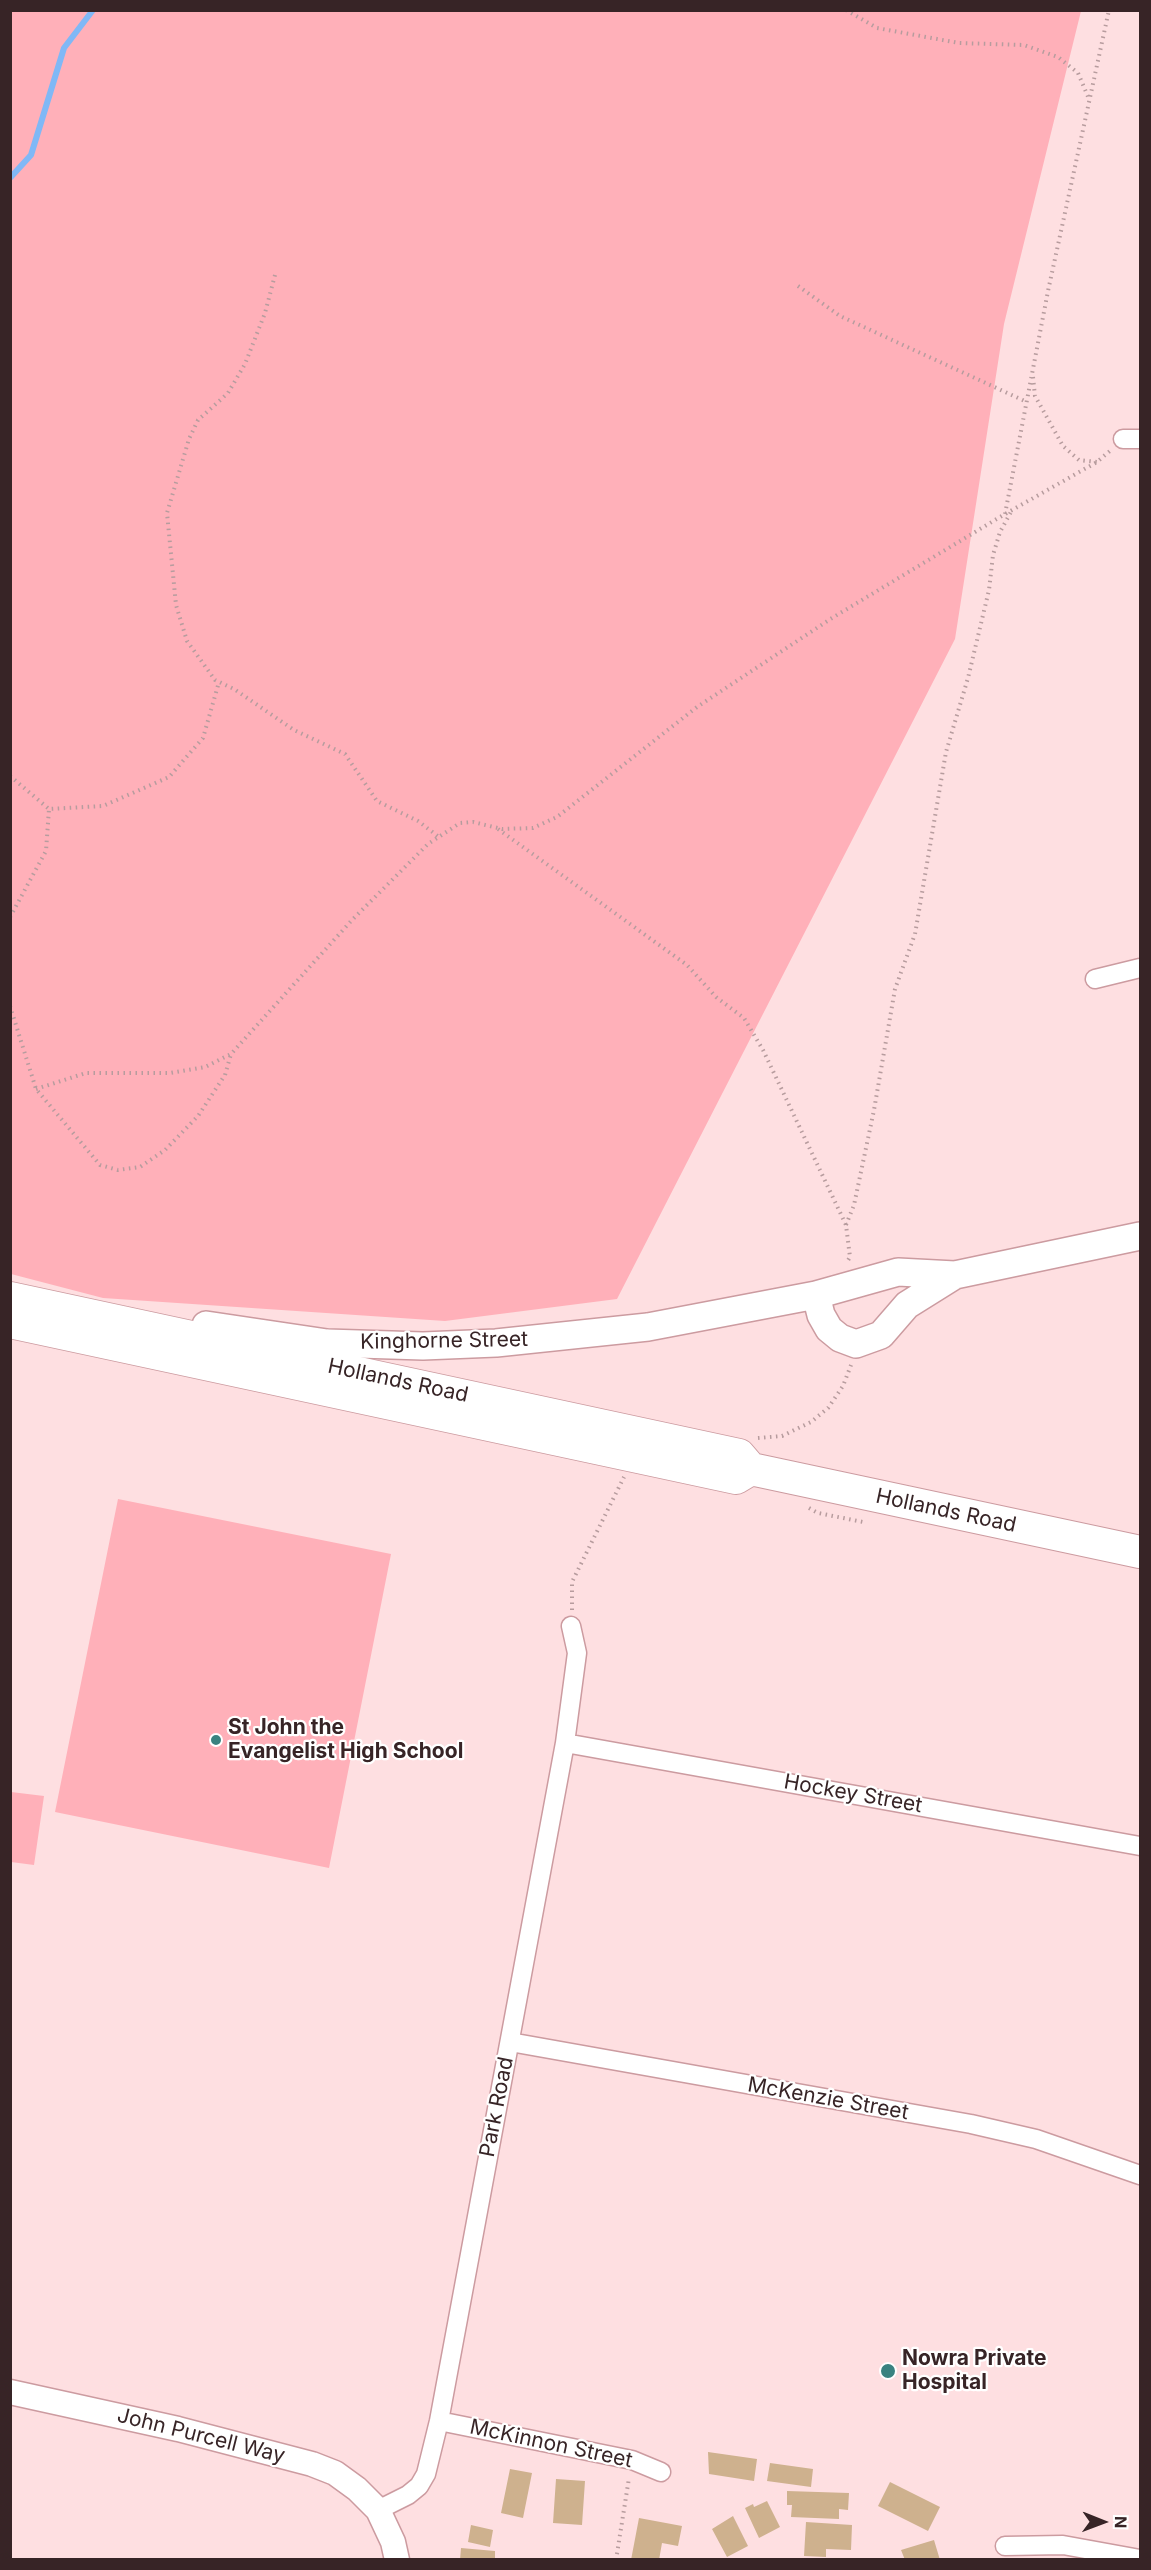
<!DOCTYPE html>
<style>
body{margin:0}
#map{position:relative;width:1151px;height:2570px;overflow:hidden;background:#fedfe1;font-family:Inter,sans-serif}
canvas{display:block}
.frame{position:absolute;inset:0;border:12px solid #372426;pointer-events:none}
.north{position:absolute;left:1073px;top:2492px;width:60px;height:60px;-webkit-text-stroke:4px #fff;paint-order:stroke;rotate:91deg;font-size:16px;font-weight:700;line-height:24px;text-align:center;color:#372426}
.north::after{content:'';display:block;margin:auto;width:21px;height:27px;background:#372426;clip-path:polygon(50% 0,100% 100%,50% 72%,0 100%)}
</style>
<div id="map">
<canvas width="1151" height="2570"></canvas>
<div class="frame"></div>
<div class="north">N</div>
</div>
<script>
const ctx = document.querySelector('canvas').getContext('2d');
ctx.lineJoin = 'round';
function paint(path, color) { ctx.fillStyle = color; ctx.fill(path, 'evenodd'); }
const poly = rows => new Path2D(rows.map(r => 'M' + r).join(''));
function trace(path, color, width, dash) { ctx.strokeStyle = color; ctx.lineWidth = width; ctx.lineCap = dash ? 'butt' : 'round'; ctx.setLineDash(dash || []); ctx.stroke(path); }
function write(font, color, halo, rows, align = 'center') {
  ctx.font = font + ' Inter,sans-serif'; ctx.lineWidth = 4.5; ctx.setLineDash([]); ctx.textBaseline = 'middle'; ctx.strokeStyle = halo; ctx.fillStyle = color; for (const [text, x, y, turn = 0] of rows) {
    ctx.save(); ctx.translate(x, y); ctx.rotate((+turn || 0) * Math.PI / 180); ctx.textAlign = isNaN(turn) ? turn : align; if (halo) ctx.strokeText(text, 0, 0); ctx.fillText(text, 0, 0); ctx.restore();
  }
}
const green = poly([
 [10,11,1081,11,1004,324,955,639,617,1299,445,1321,103,1298,11,1274],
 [118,1499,391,1554,329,1868,55,1812],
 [11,1792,44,1796,34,1865,11,1862]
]);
const stream = poly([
 [10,178,31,155,64,48,93,10]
]);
const building = poly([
 [708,2452,757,2459,754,2481,709,2474],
 [770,2463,813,2469,811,2487,767,2481],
 [510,2469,532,2473,523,2518,501,2513],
 [556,2479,585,2481,582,2525,553,2523],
 [890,2482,940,2507,928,2531,878,2506],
 [787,2491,849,2493,848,2510,839,2509,839,2519,791,2517,792,2505,787,2505],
 [767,2501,780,2527,759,2538,745,2508,753,2504,754,2507],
 [733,2516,748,2546,727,2557,712,2529],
 [639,2518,682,2526,678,2546,662,2543,659,2560,631,2560],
 [806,2522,852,2525,851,2550,826,2549,826,2557,804,2556],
 [471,2525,493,2530,490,2547,468,2542],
 [934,2540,940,2560,905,2560,901,2550],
 [461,2548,495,2551,495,2560,460,2560]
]);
const path = poly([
 [846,10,877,28,959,43,1024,45,1058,57,1078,73,1089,99],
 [275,275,265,313,245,364,228,393,198,420,189,439,167,513,176,605,187,641,215,680,234,689,294,730,345,754,377,801,418,821,439,837],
 [798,286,840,316,1027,402],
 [1033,377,1035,396,1063,446,1079,460,1097,462],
 [1005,514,1048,291,1109,10],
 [10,776,49,809],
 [498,829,687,965,716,997,744,1018,763,1050,846,1225,850,1257,847,1262],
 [10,917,46,851,49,809,103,806,169,777,203,738,219,682],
 [10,1006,36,1089,100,1165,118,1170,140,1167,165,1150,198,1116,225,1075,231,1054],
 [36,1089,86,1073,170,1073,205,1067,231,1054,352,920,428,844,460,823,473,822,502,829,533,828,557,817,697,707,832,618,1005,514,1097,462,1111,450],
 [846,1225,854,1205,874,1110,895,989,915,934,946,752,968,678,989,590,993,555,1000,532,1012,510],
 [758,1438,782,1436,811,1422,828,1408,843,1386,851,1365],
 [809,1508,818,1513,863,1522],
 [572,1610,572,1582,624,1477],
 [616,2560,629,2478]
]);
const minor = poly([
 [1123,439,1140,439],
 [1095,979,1140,968],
 [565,1743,1140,1846],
 [510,2042,971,2124,1036,2139,1140,2175],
 [439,2421,632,2460,661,2472],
 [378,2510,408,2495,419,2486,426,2474,439,2421,565,1743,577,1653,571,1626],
 [1005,2546,1063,2545,1140,2559]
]);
const tertiary = poly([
 [10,2392,178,2429,312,2464,335,2473,357,2489,378,2510,393,2542,397,2560]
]);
const secondary = poly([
 [816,1295,821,1315,829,1329,840,1338,856,1344,881,1335,907,1305,955,1275],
 [206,1325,327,1343,423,1346,496,1343,648,1327,816,1295,898,1272,955,1275,1140,1236]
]);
const trunk = poly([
 [10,1298,739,1455,751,1469,1140,1552],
 [10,1322,736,1478,751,1469]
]);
const markers = [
 [216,1740,6,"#3a8280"],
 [888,2371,8,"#3a8280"]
];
const streetNames = [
 ["Kinghorne Street",444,1341,-1],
 ["Hollands Road",398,1381,12],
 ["Hollands Road",946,1511,12],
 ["Hockey Street",853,1794,10],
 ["McKenzie Street",828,2099,10],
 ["Park Road",497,2107,-79],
 ["John Purcell Way",201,2436,14],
 ["McKinnon Street",551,2444,12]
];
const poiNames = [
 ["St John the",228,1728],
 ["Evangelist High School",228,1752],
 ["Nowra Private",902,2359],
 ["Hospital",902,2383]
];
paint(green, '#ffb0b9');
trace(stream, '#80b8f6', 6);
paint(building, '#ceb18e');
trace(minor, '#cc9ba0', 21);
trace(tertiary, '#cc9ba0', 27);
trace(secondary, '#cc9ba0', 30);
trace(trunk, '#cc9ba0', 34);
trace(path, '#b79c9e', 4, [1.5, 4.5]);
trace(minor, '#fff', 18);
trace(tertiary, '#fff', 24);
trace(secondary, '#fff', 27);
trace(trunk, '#fff', 32);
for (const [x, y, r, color] of markers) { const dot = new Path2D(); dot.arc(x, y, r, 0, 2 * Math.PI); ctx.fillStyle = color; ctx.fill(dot); trace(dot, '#fff', 2); }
write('21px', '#372426', '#fff', streetNames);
write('bold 21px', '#372426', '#fff', poiNames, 'left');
</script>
